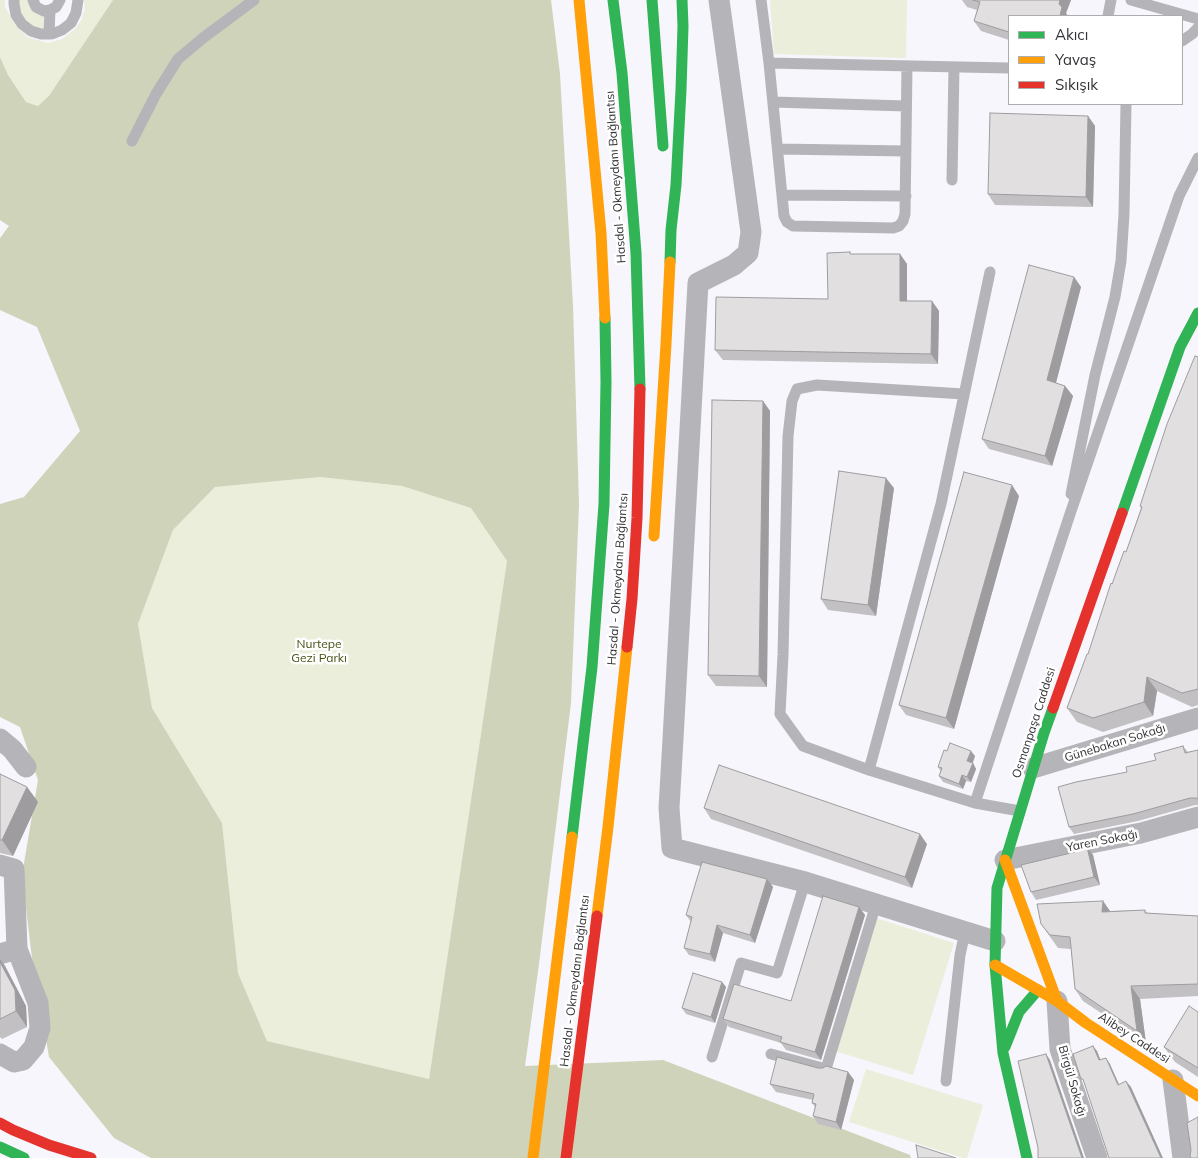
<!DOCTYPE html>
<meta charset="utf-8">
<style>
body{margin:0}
#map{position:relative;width:1198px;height:1158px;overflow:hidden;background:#f6f6fc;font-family:Mulish,sans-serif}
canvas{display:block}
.legend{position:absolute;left:1008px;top:15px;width:175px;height:90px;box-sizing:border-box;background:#fff;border:1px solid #adadaf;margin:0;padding:6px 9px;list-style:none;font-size:15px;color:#333337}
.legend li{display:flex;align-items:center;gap:10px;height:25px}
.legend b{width:25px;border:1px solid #adadaf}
</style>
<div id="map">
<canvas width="1198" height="1158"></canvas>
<ul class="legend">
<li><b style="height:6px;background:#30b455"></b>Akıcı</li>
<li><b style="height:6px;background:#ff9f0a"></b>Yavaş</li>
<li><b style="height:6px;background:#e5322d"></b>Sıkışık</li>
</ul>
</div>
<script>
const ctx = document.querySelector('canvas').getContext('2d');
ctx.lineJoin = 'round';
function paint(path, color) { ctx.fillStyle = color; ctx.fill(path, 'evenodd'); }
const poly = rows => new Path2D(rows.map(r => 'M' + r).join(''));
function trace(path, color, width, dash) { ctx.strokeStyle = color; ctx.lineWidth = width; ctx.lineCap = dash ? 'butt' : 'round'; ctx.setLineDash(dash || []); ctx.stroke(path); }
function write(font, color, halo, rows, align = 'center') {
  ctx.font = font + ' Mulish,sans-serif'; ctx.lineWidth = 5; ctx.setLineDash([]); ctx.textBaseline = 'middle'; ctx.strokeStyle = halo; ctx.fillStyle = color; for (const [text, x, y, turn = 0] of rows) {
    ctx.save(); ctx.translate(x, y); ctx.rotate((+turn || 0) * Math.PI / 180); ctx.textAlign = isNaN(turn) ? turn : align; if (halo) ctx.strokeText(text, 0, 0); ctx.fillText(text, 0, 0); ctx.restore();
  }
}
const green = poly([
 [0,0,5,0,5,7,14,23,27,37,48,43,62,39,75,29,81,21,85,9,84,0,113,0,49,97,38,106,26,102,8,75,0,57],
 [17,0,30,0,45,15,45,31,40,30,29,24,18,8],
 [770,0,907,0,906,58,774,54],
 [320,477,402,486,471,508,507,561,429,1079,267,1041,238,973,222,823,152,708,138,624,173,530,215,487],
 [876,918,954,943,913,1075,835,1051],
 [866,1069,983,1105,967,1158,963,1158,849,1122]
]);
const forest = poly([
 [113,0,551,0,560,74,573,306,579,504,571,703,539,964,525,1066,663,1060,910,1155,911,1158,151,1158,114,1138,49,1057,32,958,22,875,38,780,20,727,0,717,0,504,24,497,80,431,37,327,0,310,0,238,9,226,0,220,0,57,8,75,26,102,38,106,49,96],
 [320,477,402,486,471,508,507,561,429,1079,267,1041,238,973,222,823,152,708,138,624,173,530,215,487]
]);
const lane = poly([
 [14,0,14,4,16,15,22,24,31,31,41,34,52,34,62,30,71,23,76,13,78,0],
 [33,0,36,7,44,11,50,10,56,7,60,0],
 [761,0,769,63,784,216,787,222,793,226,893,228,899,226,903,221,905,214,907,66],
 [1131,0,1198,19],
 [1108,16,1111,0],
 [49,34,50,10],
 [1182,41,1192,34,1198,28],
 [769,63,1009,68],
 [773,102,906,106],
 [132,141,156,94,178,59,203,38,254,0],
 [778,149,906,151],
 [952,180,954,67],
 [782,195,906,196],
 [1071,494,1095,375,1115,297,1121,261,1124,214,1126,104],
 [869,770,803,746,780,714,783,655,788,436,792,401,797,389,817,385,964,394],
 [975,803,869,770,941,504,990,272],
 [1020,811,975,803,1070,514,1179,196,1198,158],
 [771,1054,826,1069,876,904],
 [712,1057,741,963,777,973,805,882],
 [946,1081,960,955,965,932]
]);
const street = poly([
 [719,0,751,232,748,253,734,265,698,283,673,739,669,808,672,848,805,882,995,941],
 [0,739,12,749,26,767],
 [1033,768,1198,718],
 [1005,860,1141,833,1198,817],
 [0,865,14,869,17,949,38,1003,40,1028,34,1047,23,1060,14,1062,0,1054],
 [0,954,17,949],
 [1057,1001,1060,1049,1097,1158],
 [1173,1080,1183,1158]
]);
const fast = poly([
 [613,0,622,73,636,253,640,389],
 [652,0,663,146],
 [670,262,671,230,676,185,681,90,683,26,682,0],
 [1122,513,1180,347,1198,313],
 [572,837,592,667,604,504,606,382,605,318],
 [1005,1047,1019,1012,1038,990],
 [0,1147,24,1158],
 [1027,1158,1003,1053,995,965,997,888,1044,733,1053,708]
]);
const slow = poly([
 [579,0,601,233,605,318],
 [654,536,666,344,670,262],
 [1005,860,1057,1001],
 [597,916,608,827,627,647],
 [995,965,1057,1001,1086,1023,1198,1096],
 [533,1158,572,837]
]);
const jam = poly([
 [627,647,632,599,637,518,640,389],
 [1053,708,1122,513],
 [0,1123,13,1130,49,1145,91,1158],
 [566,1158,597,916]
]);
const wall = poly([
 [962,0,1071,0,1066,13,1009,16,1009,40,981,31,974,21,977,10,967,7],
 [1088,116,1095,126,1093,207,995,205,988,194],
 [851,254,900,254,907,264,907,301,932,301,939,311,938,364,723,360,715,350,828,299],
 [1074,277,1081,287,1056,383,1065,386,1073,396,1052,466,989,449,982,439],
 [1198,357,1198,705,1192,707,1157,691,1153,716,1103,732,1077,722,1067,708,1088,654,1112,584,1126,552,1141,508,1140,506],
 [763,401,770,411,767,687,716,686,708,675],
 [894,488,876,616,828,610,821,599],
 [1019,496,954,729,906,715,899,705],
 [1183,746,1188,752,1198,750,1198,805,1195,805,1138,821,1074,834,1069,827,1127,772,1156,760],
 [975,756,973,763,976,769,971,782,966,781,963,789,943,782,939,776,941,772,938,767],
 [0,774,27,787,38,802,13,856,0,853],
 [704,808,927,844,912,888,711,819],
 [1087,847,1093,855,1100,885,1036,900,1031,892,1075,852],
 [767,879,773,887,755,943,723,933,715,962,689,955,684,948,691,922,686,915],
 [1103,901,1110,911,1145,910,1147,913,1198,916,1198,996,1140,999,1146,1043,1083,1001,1075,989,1071,949,1058,948,1041,924],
 [859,907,865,915,821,1060,786,1050,781,1043,729,1027,723,1019,791,1001],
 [0,959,5,966,26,1006,27,1027,2,1039,0,1037],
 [722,982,726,987,715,1023,686,1014,682,1008],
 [1198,1012,1198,1077,1175,1062,1164,1047],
 [818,1068,848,1072,854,1080,841,1130,818,1124,813,1116,815,1107,812,1103,813,1100,776,1092,770,1084]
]);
const shadedWall = poly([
 [1060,0,1071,0,1066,13,1068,16,1060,16,1059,4],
 [1088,116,1095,126,1093,207,1086,197],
 [900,254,907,264,907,311,900,301],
 [1074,277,1081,287,1054,390,1047,380],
 [932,301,939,311,938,364,931,354],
 [1065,386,1073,396,1052,466,1045,456],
 [763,401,770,411,767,687,759,676],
 [886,478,894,488,876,616,868,605],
 [1012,485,1019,496,954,729,946,718],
 [1147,677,1157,691,1153,716,1144,702],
 [971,751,975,756,971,767,967,761],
 [973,763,976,769,971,782,967,777],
 [962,775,966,781,963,789,959,784],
 [27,787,38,802,13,856,2,840],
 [920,834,927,844,912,888,905,877],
 [1087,847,1093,855,1100,885,1094,877],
 [767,879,773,887,755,943,750,935],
 [1103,901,1112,914,1102,912],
 [859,907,865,915,821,1060,815,1052],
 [717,925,723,933,715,962,710,954],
 [0,959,5,966,26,1006,27,1027,16,1011,0,962],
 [722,982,726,987,715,1023,711,1017],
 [1131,986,1140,999,1146,1043,1137,1031],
 [1093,1046,1097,1051,1103,1066,1099,1060],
 [1046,1054,1050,1060,1084,1158,1082,1158],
 [1106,1058,1110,1064,1122,1091,1118,1085],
 [848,1072,854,1080,841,1130,836,1122],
 [1126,1081,1131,1087,1163,1158,1161,1158]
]);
const building = poly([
 [973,0,1060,0,1059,4,1062,7,1060,16,1009,16,1009,32,974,21,980,2,973,0],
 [990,113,1088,116,1086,197,988,194,990,113],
 [850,252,850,254,900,254,900,301,932,301,931,354,715,350,716,297,828,299,827,253,850,252],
 [1029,265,1074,277,1047,380,1065,386,1045,456,982,439,1029,265],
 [1195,356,1198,357,1198,689,1182,693,1147,677,1144,702,1093,718,1067,708,1087,654,1088,654,1111,583,1112,584,1124,551,1126,552,1142,507,1140,506,1167,424,1195,356],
 [712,400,763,401,759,676,708,675,712,400],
 [839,471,886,478,868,605,821,599,839,471],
 [964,472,1012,485,946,718,899,705,964,472],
 [950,743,971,751,967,761,973,763,967,777,962,775,959,784,939,776,942,768,938,767,944,750,947,751,950,743],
 [1183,746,1185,753,1198,750,1198,799,1196,798,1190,798,1133,814,1069,827,1058,787,1076,782,1127,772,1126,767,1156,760,1154,754,1183,746],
 [719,765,920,834,905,877,704,808,719,765],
 [0,774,27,787,2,840,0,840,0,774],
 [1087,847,1094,877,1031,892,1021,865,1075,852,1074,850,1087,847],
 [702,862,767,879,750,935,717,925,710,954,684,948,692,917,686,915,702,862],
 [823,896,859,907,815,1052,780,1042,782,1037,723,1019,734,984,791,1001,823,896],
 [1103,901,1102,912,1145,910,1145,913,1198,916,1198,984,1131,986,1137,1031,1075,989,1070,937,1050,935,1041,924,1037,904,1103,901],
 [0,962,15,990,16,1011,0,1019,0,962],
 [693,973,722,982,711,1017,682,1008,693,973],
 [1189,1006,1198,1012,1198,1068,1164,1047,1189,1006],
 [1093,1046,1099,1060,1106,1058,1118,1085,1126,1081,1161,1158,1109,1158,1083,1079,1081,1079,1073,1054,1093,1046],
 [1046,1054,1082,1158,1038,1158,1038,1148,1018,1061,1046,1054],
 [777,1057,818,1068,823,1068,826,1066,848,1072,836,1122,813,1116,816,1104,812,1103,814,1094,770,1084,777,1057],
 [1198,1117,1198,1158,1191,1158,1190,1156,1191,1150,1187,1123,1198,1117],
 [916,1145,956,1158,918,1158,916,1145]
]);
const streetNames = [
 ["Hasdal - Okmeydanı Bağlantısı",616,177,-94],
 ["Hasdal - Okmeydanı Bağlantısı",618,579,-86],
 ["Osmanpaşa Caddesi",1034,723,-72],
 ["Günebakan Sokağı",1115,743,-17],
 ["Yaren Sokağı",1102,841,-11],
 ["Hasdal - Okmeydanı Bağlantısı",575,981,-83],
 ["Alibey Caddesi",1134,1038,33],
 ["Birgül Sokağı",1072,1081,74]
];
const parkNames = [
 ["Nurtepe",319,644],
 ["Gezi Parkı",319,658]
];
paint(green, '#eaeeda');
paint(forest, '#cfd3b9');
trace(lane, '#b5b5b9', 11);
trace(street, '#b5b5b9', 21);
trace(fast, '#30b455', 11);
trace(slow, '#ff9f0a', 11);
trace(jam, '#e5322d', 11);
paint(wall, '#c2c0c2');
paint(shadedWall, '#9e9c9e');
paint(building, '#e2dfe1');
trace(building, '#9e9c9e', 1);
write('12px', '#333337', '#fff', streetNames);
write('12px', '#494f13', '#fff', parkNames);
</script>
